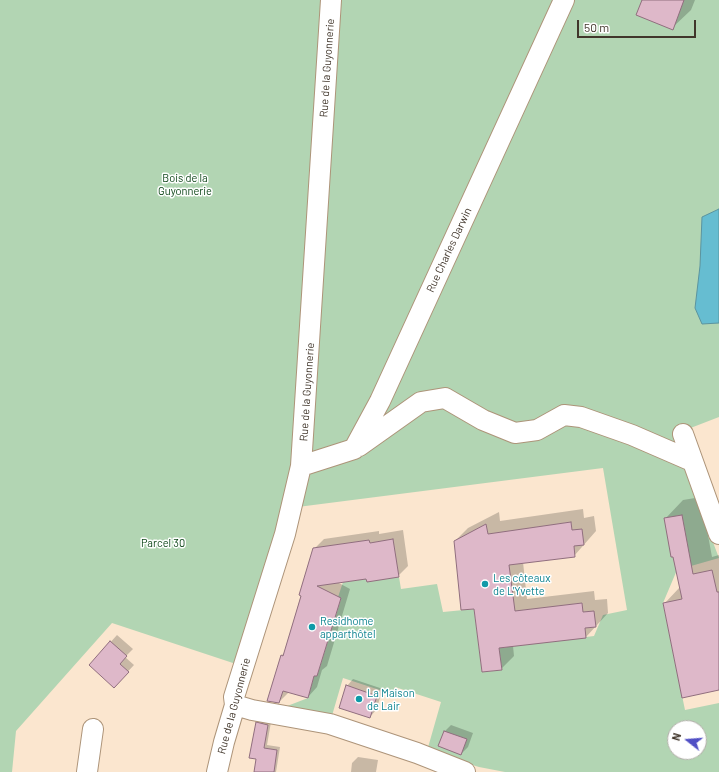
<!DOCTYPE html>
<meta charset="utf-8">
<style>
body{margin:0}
#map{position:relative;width:719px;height:772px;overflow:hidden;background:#fbe6cf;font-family:Barlow,sans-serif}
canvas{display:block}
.north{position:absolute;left:667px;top:720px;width:40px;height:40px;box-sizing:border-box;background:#fff;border:1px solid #b3afaa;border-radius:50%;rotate:287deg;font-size:11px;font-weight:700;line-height:16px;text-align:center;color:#41362b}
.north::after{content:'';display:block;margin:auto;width:14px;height:18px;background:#504fc5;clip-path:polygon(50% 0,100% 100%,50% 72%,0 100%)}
.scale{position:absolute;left:577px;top:20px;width:119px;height:18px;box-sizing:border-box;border:2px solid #41362b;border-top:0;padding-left:5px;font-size:12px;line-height:14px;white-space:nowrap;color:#41362b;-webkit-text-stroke:3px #fff;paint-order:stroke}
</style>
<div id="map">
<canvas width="719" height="772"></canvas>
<div class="north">N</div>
<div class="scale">50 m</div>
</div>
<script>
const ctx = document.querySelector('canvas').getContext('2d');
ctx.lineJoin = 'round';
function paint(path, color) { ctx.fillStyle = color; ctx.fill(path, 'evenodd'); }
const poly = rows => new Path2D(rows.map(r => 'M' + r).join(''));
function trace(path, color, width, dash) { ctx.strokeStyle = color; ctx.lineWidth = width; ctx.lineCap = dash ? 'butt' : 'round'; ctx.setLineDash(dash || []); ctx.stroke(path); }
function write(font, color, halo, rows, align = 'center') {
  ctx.font = font + ' Barlow,sans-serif'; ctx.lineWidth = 3; ctx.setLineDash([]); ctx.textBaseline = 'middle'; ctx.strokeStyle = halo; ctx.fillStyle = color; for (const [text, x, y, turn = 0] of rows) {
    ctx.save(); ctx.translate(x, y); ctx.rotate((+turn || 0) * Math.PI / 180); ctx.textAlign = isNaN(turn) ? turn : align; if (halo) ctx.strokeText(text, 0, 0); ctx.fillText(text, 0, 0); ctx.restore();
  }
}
const green = poly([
 [0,0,719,0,719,417,675,434,685,469,719,558,677,570,663,603,685,710,719,703,719,772,505,772,479,767,427,751,441,702,395,687,392,694,343,678,331,719,282,708,308,698,314,676,317,676,319,670,341,599,338,597,343,582,366,579,367,581,399,577,401,589,437,584,443,612,474,609,482,672,502,670,499,648,594,636,603,615,627,610,603,468,282,509,236,664,112,623,16,731,12,772,0,772],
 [675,728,699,728,699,752,675,752]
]);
const water = poly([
 [719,209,719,323,702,324,695,308,700,266,702,217,719,209]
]);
const shadow = poly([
 [643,0,695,0,691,10,672,28],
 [701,497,712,557,719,555,719,689,664,604,680,587,665,519,683,500],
 [583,509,584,518,594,516,596,531,574,556,523,562,527,599,594,591,595,600,607,599,608,613,586,637,513,646,514,656,501,669,475,608,455,541,468,528,499,512,500,521],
 [403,530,408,566,398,576,337,582,350,589,327,666,322,670,317,687,308,697,289,692,279,702,281,656,285,652,314,549,324,539,379,531,379,534],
 [117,635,133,649,125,657,134,665,120,680,90,665],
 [353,679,383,689,376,710,370,717,347,686],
 [260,720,271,722,267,745,280,747,276,772,255,772,257,758,257,723],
 [451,725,473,733,468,747,461,754,439,745,445,731],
 [358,757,378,760,376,772,351,772,352,763]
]);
const building = poly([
 [642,0,684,0,673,30,636,15,642,0],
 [682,515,693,574,712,570,717,592,719,592,719,690,682,698,663,603,682,599,673,557,671,557,664,518,682,515],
 [571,522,572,530,582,529,584,545,574,546,575,557,509,565,515,611,582,603,583,612,594,611,596,627,585,628,586,638,499,648,502,670,482,672,474,609,461,610,454,541,486,524,488,534,571,522],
 [393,539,399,577,367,582,366,579,317,586,341,598,317,676,314,676,308,698,283,691,279,703,267,701,281,655,283,656,301,596,299,595,313,548,369,540,370,543,393,539],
 [110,641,127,656,120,664,129,672,114,688,89,665,110,641],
 [346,685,377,696,370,718,339,708,346,685],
 [256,722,268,725,264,748,277,750,274,772,254,772,256,759,249,758,256,722],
 [444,731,467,739,461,755,438,746,444,731]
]);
const minor = poly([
 [683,434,719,534],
 [359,446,421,402,445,398,483,420,515,433,537,430,564,415,581,417,632,435,692,461],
 [301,466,354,449,380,401,564,0],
 [235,705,252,710,330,724,417,753,465,772],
 [87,772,93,729],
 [217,772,224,742,235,705,234,697,285,534,301,466,331,0]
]);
const markers = [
 [485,584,4,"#0f9aa8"],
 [312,627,4,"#0f9aa8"],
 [359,699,4,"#0f9aa8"]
];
const streetNames = [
 ["Rue de la Guyonnerie",327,68,-86],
 ["Rue Charles Darwin",449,250,-65],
 ["Rue de la Guyonnerie",307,392,-86],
 ["Rue de la Guyonnerie",234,706,-75]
];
const parkNames = [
 ["Bois de la",185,178],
 ["Guyonnerie",185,191],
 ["Parcel 30",163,543]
];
const cultureNames = [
 ["Les côteaux",493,578],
 ["de L'Yvette",493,591],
 ["Residhome",320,621],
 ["apparthôtel",320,634],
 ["La Maison",367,693],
 ["de Lair",367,706]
];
paint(green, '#b2d5b3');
paint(water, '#66bdd1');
trace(water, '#5b949f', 1);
paint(shadow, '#0003');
paint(building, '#deb8c9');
trace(building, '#906e7e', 1);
trace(minor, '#ad9479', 22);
trace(minor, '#fff', 20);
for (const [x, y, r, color] of markers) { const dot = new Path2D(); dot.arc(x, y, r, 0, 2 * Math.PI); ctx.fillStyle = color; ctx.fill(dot); trace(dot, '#fff', 1.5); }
write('11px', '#41362b', '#fff', streetNames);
write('11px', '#0c4517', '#fff', parkNames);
write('11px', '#0d838f', '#fff', cultureNames, 'left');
</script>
